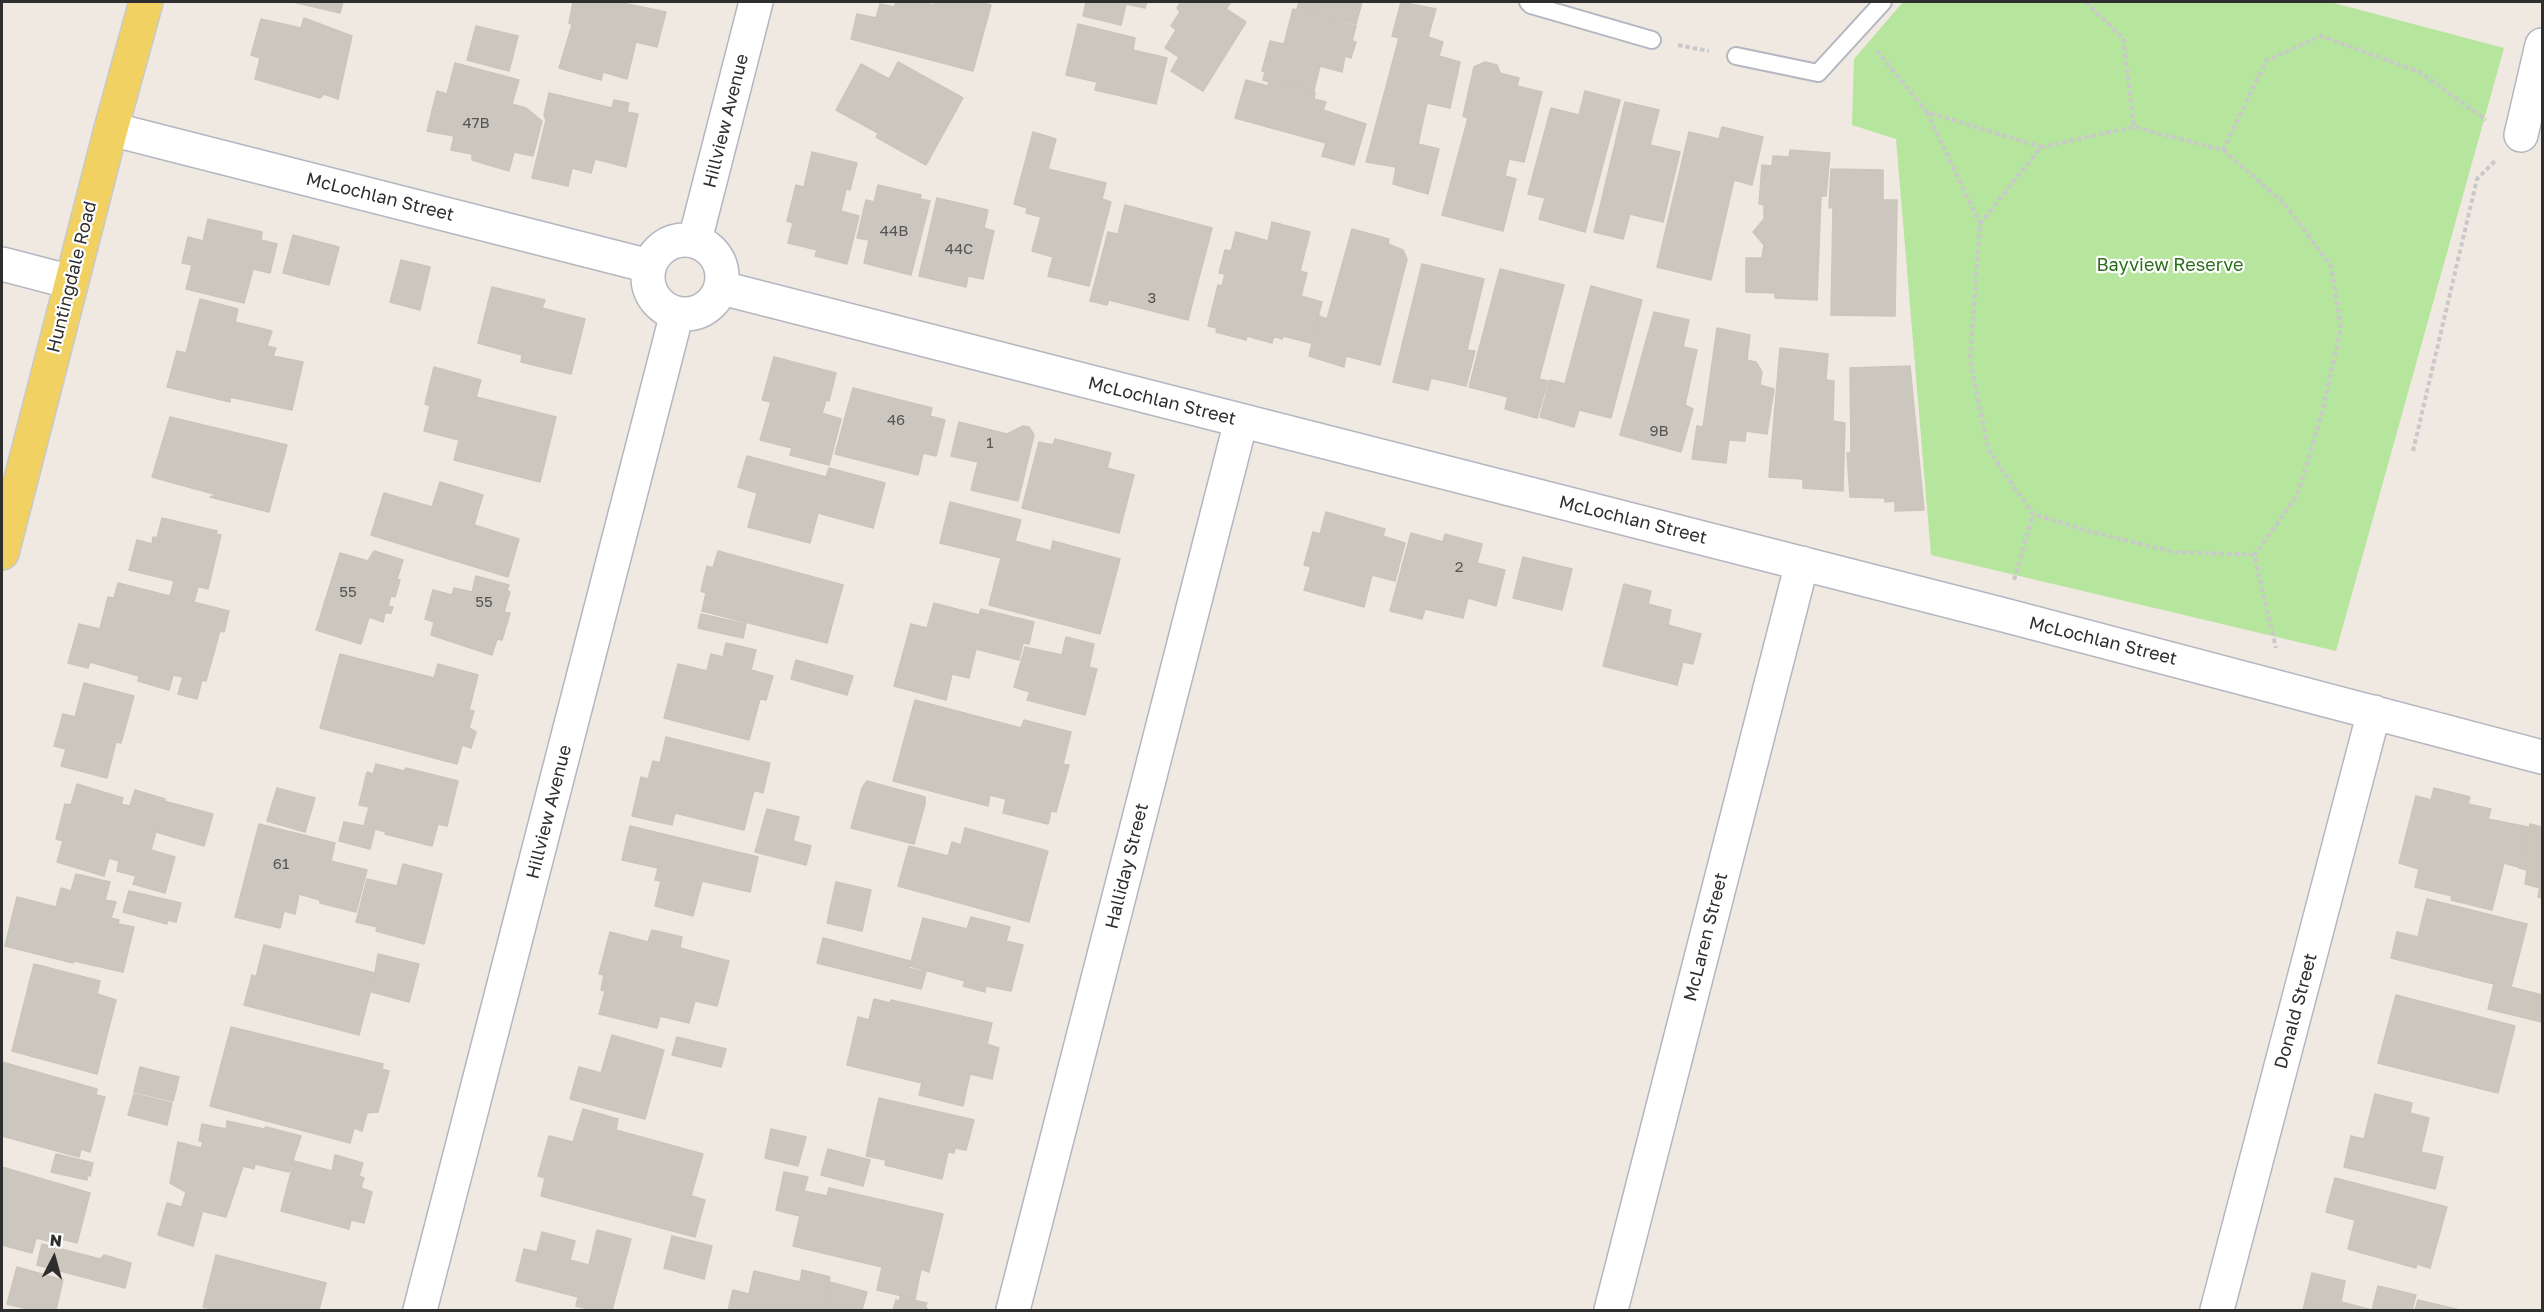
<!DOCTYPE html>
<style>
body{margin:0}
#map{position:relative;width:2544px;height:1312px;overflow:hidden;background:#efe9e1;font-family:"Golos Text",sans-serif}
canvas{display:block}
.frame{position:absolute;inset:0;border:3px solid #2e2e2e;pointer-events:none}
.north{position:absolute;left:24px;top:1228px;width:60px;height:60px;-webkit-text-stroke:4px #fff;paint-order:stroke;rotate:6deg;font-size:16px;font-weight:700;line-height:24px;text-align:center;color:#2e2e2e}
.north::after{content:'';display:block;margin:auto;width:21px;height:27px;background:#2e2e2e;clip-path:polygon(50% 0,100% 100%,50% 72%,0 100%)}
</style>
<div id="map">
<canvas width="2544" height="1312"></canvas>
<div class="frame"></div>
<div class="north">N</div>
</div>
<script>
const ctx = document.querySelector('canvas').getContext('2d');
ctx.lineJoin = 'round';
function paint(path, color) { ctx.fillStyle = color; ctx.fill(path, 'evenodd'); }
const poly = rows => new Path2D(rows.map(r => 'M' + r).join(''));
function trace(path, color, width, dash) { ctx.strokeStyle = color; ctx.lineWidth = width; ctx.lineCap = dash ? 'butt' : 'round'; ctx.setLineDash(dash || []); ctx.stroke(path); }
function write(font, color, halo, rows, align = 'center') {
  ctx.font = font + ' "Golos Text",sans-serif'; ctx.lineWidth = 4.5; ctx.setLineDash([]); ctx.textBaseline = 'middle'; ctx.strokeStyle = halo; ctx.fillStyle = color; for (const [text, x, y, turn = 0] of rows) {
    ctx.save(); ctx.translate(x, y); ctx.rotate((+turn || 0) * Math.PI / 180); ctx.textAlign = isNaN(turn) ? turn : align; if (halo) ctx.strokeText(text, 0, 0); ctx.fillText(text, 0, 0); ctx.restore();
  }
}
const green = poly([
 [1903,2,2330,2,2504,48,2336,651,1931,555,1896,139,1852,125,1854,59]
]);
const building = poly([
 [293,2,343,2,340,13,293,2],
 [573,2,618,2,666,12,657,47,636,42,627,79,603,72,601,80,559,68,572,25,569,23,573,2],
 [896,2,922,2,933,5,934,2,978,2,991,5,973,71,851,39,857,14,876,18,880,4,894,7,896,2],
 [1086,2,1147,2,1145,8,1126,4,1121,25,1083,16,1086,2],
 [1181,2,1231,2,1226,9,1246,22,1203,91,1171,71,1179,57,1165,48,1176,30,1171,26,1180,12,1177,8,1181,2],
 [1299,2,1362,2,1356,24,1297,9,1299,2],
 [1401,2,1436,9,1428,37,1443,42,1439,56,1460,62,1450,108,1427,103,1418,144,1439,149,1428,194,1393,184,1396,167,1366,162,1399,38,1392,36,1401,2],
 [1293,9,1356,26,1352,41,1356,42,1351,58,1345,56,1342,72,1320,66,1314,90,1270,79,1269,82,1263,80,1265,72,1262,71,1270,41,1284,44,1293,9],
 [304,18,352,36,338,99,324,94,320,98,255,79,260,58,251,55,261,19,301,28,304,18],
 [1078,24,1135,38,1133,50,1167,58,1156,104,1095,90,1097,82,1066,75,1078,24],
 [476,26,518,36,509,71,467,60,476,26],
 [898,62,963,98,926,165,876,137,878,133,836,110,861,64,889,79,898,62],
 [1485,62,1497,65,1500,73,1519,78,1517,86,1542,92,1524,162,1509,159,1505,176,1516,179,1503,231,1442,215,1468,118,1463,116,1474,67,1485,62],
 [455,63,519,80,512,104,526,108,542,121,533,156,514,152,509,171,472,160,472,154,451,150,454,136,427,131,437,91,447,94,455,63],
 [1270,79,1315,92,1314,99,1326,102,1323,110,1366,124,1354,165,1322,156,1326,143,1235,118,1246,80,1268,86,1270,79],
 [1585,91,1620,100,1585,232,1539,219,1545,198,1528,194,1551,108,1579,115,1585,91],
 [549,93,612,108,614,100,629,103,627,112,638,114,626,167,595,159,591,173,572,168,568,186,532,178,546,120,544,115,549,93],
 [1625,102,1659,110,1650,145,1680,152,1663,222,1630,214,1623,239,1594,232,1625,102],
 [1722,127,1763,137,1752,185,1734,180,1711,280,1657,267,1689,132,1719,139,1722,127],
 [1033,132,1056,139,1048,169,1106,183,1102,199,1111,202,1089,286,1048,276,1053,257,1032,251,1041,217,1026,213,1027,208,1014,204,1033,132],
 [1790,150,1830,153,1826,196,1821,196,1817,300,1775,298,1775,293,1746,292,1746,258,1762,258,1764,245,1753,232,1764,219,1764,205,1759,204,1762,165,1772,166,1773,156,1789,157,1790,150],
 [812,152,857,163,850,190,846,189,841,211,859,216,847,264,815,256,817,250,788,243,793,223,787,221,796,185,804,187,812,152],
 [1831,169,1883,170,1883,200,1897,200,1895,316,1831,315,1833,207,1829,208,1831,169],
 [878,185,921,195,920,199,930,201,911,275,864,263,869,240,857,238,866,200,874,202,878,185],
 [937,198,988,210,984,228,994,231,983,279,968,276,966,287,919,276,937,198],
 [1125,205,1212,228,1188,320,1109,300,1107,305,1090,301,1108,232,1118,234,1125,205],
 [208,219,262,232,261,240,277,244,270,273,253,269,244,303,186,289,192,265,182,263,188,237,203,241,208,219],
 [1272,222,1310,232,1300,271,1307,273,1301,296,1322,302,1311,343,1283,336,1282,339,1274,336,1272,343,1247,336,1246,340,1216,332,1217,328,1208,326,1218,285,1222,286,1225,274,1219,273,1225,250,1231,251,1236,232,1268,241,1272,222],
 [1352,229,1389,239,1388,244,1403,250,1407,259,1380,365,1346,356,1344,367,1309,356,1319,316,1327,319,1352,229],
 [293,235,339,247,329,285,283,273,293,235],
 [401,260,430,267,420,310,390,302,401,260],
 [1422,264,1484,279,1467,350,1475,351,1466,386,1431,378,1428,390,1393,382,1422,264],
 [1500,269,1564,285,1539,379,1548,381,1537,418,1505,409,1508,397,1469,387,1500,269],
 [1591,286,1642,300,1611,418,1579,410,1574,427,1540,417,1550,380,1565,384,1591,286],
 [492,287,545,300,542,308,585,319,571,374,521,362,522,355,478,343,492,287],
 [200,299,238,309,235,322,272,331,267,346,276,348,273,356,303,362,292,410,230,397,230,402,167,387,177,351,186,353,200,299],
 [1654,312,1689,320,1683,347,1697,350,1685,405,1693,409,1681,452,1620,435,1654,312],
 [1717,328,1750,335,1747,360,1756,362,1762,372,1760,385,1774,389,1767,434,1746,431,1745,441,1729,440,1726,463,1692,459,1697,426,1703,427,1717,328],
 [1780,348,1828,354,1826,380,1834,381,1833,421,1845,423,1843,491,1803,488,1803,479,1769,477,1780,348],
 [774,357,836,373,829,401,826,400,822,413,841,419,829,465,790,455,792,448,760,440,771,402,762,400,774,357],
 [1910,366,1924,510,1895,511,1895,501,1885,502,1885,498,1850,497,1847,453,1851,453,1850,368,1910,366],
 [434,367,481,380,476,397,556,417,540,482,454,460,459,440,424,431,430,406,425,404,434,367],
 [853,388,932,408,930,416,945,420,936,456,923,453,918,475,835,454,853,388],
 [170,417,287,445,269,512,210,497,217,495,152,477,170,417],
 [959,422,1007,434,1023,426,1029,427,1034,435,1018,501,971,490,978,462,951,456,959,422],
 [1055,439,1111,453,1107,468,1134,475,1119,533,1022,508,1039,442,1053,445,1055,439],
 [747,456,826,477,829,468,885,483,873,528,818,513,810,543,748,527,757,493,738,487,747,456],
 [440,482,483,495,474,525,519,539,508,577,371,535,384,493,432,507,440,482],
 [950,502,1021,520,1015,541,1051,551,1053,541,1120,559,1100,634,989,605,1001,558,940,543,950,502],
 [1326,512,1385,529,1383,536,1405,543,1395,581,1372,575,1364,607,1304,590,1311,567,1304,565,1313,532,1320,534,1326,512],
 [162,518,217,531,216,534,221,535,208,589,129,570,137,540,152,544,153,537,157,538,162,518],
 [1411,533,1443,542,1445,534,1482,544,1477,563,1505,570,1496,606,1468,598,1463,618,1425,609,1422,619,1390,611,1411,533],
 [374,551,403,560,397,579,400,580,395,597,391,596,388,606,393,607,391,613,385,613,383,622,369,617,361,644,316,630,340,553,368,561,374,551],
 [718,551,843,585,827,643,702,611,706,593,701,591,707,566,713,568,718,551],
 [1523,557,1572,569,1562,610,1513,598,1523,557],
 [476,576,509,585,507,590,510,592,504,612,510,613,502,640,497,639,492,655,431,635,434,622,425,619,433,590,452,595,454,588,472,592,476,576],
 [174,581,198,587,194,602,170,596,174,581],
 [118,583,229,611,224,632,220,631,206,681,202,680,197,699,178,694,183,677,173,675,169,690,138,681,139,676,90,662,88,668,68,663,79,624,100,629,108,597,114,598,118,583],
 [1624,584,1651,591,1648,604,1671,610,1668,625,1701,634,1693,664,1683,662,1677,685,1603,666,1624,584],
 [934,603,979,615,981,609,1034,622,1029,644,1023,643,1019,660,976,649,969,678,952,674,946,700,894,686,911,624,927,628,934,603],
 [701,614,746,624,743,638,698,628,701,614],
 [1066,637,1094,644,1089,667,1097,669,1085,715,1027,700,1030,692,1014,687,1025,647,1062,655,1066,637],
 [726,643,756,650,751,670,773,676,766,700,760,699,749,740,664,718,678,664,707,671,711,654,723,657,726,643],
 [340,654,434,678,438,664,478,675,469,710,474,711,469,728,476,732,471,748,462,745,457,764,320,728,340,654],
 [796,660,853,676,847,695,791,679,796,660],
 [84,683,134,696,121,743,116,742,107,778,61,766,66,749,54,746,63,714,75,717,84,683],
 [915,700,1021,728,1024,720,1071,732,1063,764,1069,765,1056,812,1051,811,1048,824,1003,813,1006,799,990,795,988,806,893,781,915,700],
 [666,737,770,763,763,793,754,790,744,830,675,813,672,825,632,816,641,777,648,779,653,761,660,763,666,737],
 [376,764,404,771,406,768,458,781,447,826,438,824,432,846,385,834,386,832,375,829,370,849,339,841,344,822,364,826,369,807,359,805,367,772,373,774,376,764],
 [867,781,925,797,925,804,914,844,851,828,862,788,867,781],
 [77,784,123,798,121,804,130,806,135,790,165,799,151,850,175,857,165,893,133,884,136,876,117,871,119,861,109,858,104,876,57,862,63,841,56,839,65,804,71,805,77,784],
 [277,788,315,798,305,832,267,821,277,788],
 [2434,788,2470,797,2468,804,2491,809,2488,819,2528,827,2518,867,2504,863,2492,910,2451,900,2452,896,2415,887,2419,869,2399,863,2416,796,2431,800,2434,788],
 [164,801,213,814,204,846,156,832,164,801],
 [767,809,799,817,793,841,811,846,806,865,755,852,767,809],
 [259,824,335,843,331,861,367,870,356,912,320,903,320,900,299,894,295,914,284,911,280,928,235,917,259,824],
 [2530,824,2542,827,2542,898,2538,897,2540,888,2525,884,2527,870,2519,868,2530,824],
 [630,826,758,857,750,892,702,881,693,916,655,906,661,881,655,880,658,868,622,860,630,826],
 [965,828,1048,851,1029,922,898,886,909,846,948,856,952,842,961,845,965,828],
 [403,864,442,874,424,944,376,931,377,927,356,922,367,879,397,886,403,864],
 [76,874,110,882,105,900,116,902,111,918,119,920,118,924,134,927,123,972,74,961,73,963,5,946,17,897,56,907,61,888,71,891,76,874],
 [836,882,871,890,862,931,827,923,836,882],
 [129,891,181,903,176,922,167,920,167,924,123,912,129,891],
 [2427,899,2527,924,2511,987,2542,995,2542,1022,2488,1009,2494,984,2391,958,2397,932,2418,937,2427,899],
 [971,917,1010,927,1006,941,1023,945,1011,991,986,986,985,992,963,986,965,981,910,966,923,918,967,929,971,917],
 [652,930,682,937,680,948,729,961,717,1006,695,1001,689,1023,660,1016,657,1028,599,1014,605,991,601,990,604,975,599,974,610,932,648,942,652,930],
 [823,938,910,961,908,968,926,972,921,989,817,963,823,938],
 [264,945,375,973,359,1035,244,1005,252,975,256,977,264,945],
 [378,954,419,964,409,1002,372,992,378,954],
 [34,964,100,981,97,994,116,1000,97,1074,12,1051,34,964],
 [2396,995,2515,1026,2498,1093,2378,1063,2396,995],
 [874,999,890,1003,891,1000,992,1023,987,1044,999,1048,992,1079,970,1074,963,1106,919,1095,922,1083,847,1065,858,1017,869,1020,874,999],
 [231,1027,383,1064,382,1069,389,1071,378,1112,367,1113,362,1131,354,1128,350,1143,210,1106,231,1027],
 [612,1035,664,1050,645,1119,570,1099,579,1067,601,1073,612,1035],
 [677,1037,726,1049,721,1067,672,1055,677,1037],
 [2,1062,97,1089,96,1095,105,1097,90,1152,81,1149,79,1157,2,1136,2,1062],
 [140,1067,179,1077,173,1101,134,1092,140,1067],
 [134,1094,172,1103,167,1125,128,1115,134,1094],
 [2375,1094,2412,1103,2410,1113,2429,1118,2421,1152,2443,1157,2435,1189,2344,1167,2351,1136,2364,1139,2375,1094],
 [879,1098,974,1120,966,1150,955,1148,954,1153,948,1152,942,1179,885,1165,886,1160,866,1156,879,1098],
 [583,1109,618,1119,616,1130,703,1154,691,1196,705,1200,695,1237,541,1196,545,1178,538,1176,549,1136,573,1142,583,1109],
 [227,1121,264,1129,266,1127,301,1136,289,1172,255,1164,254,1169,243,1166,226,1217,182,1206,186,1192,170,1183,178,1142,201,1148,203,1142,199,1141,202,1124,226,1129,227,1121],
 [771,1129,806,1137,798,1166,765,1158,771,1129],
 [828,1149,870,1160,863,1186,821,1175,828,1149],
 [56,1154,93,1163,90,1176,87,1175,87,1180,51,1172,56,1154],
 [335,1155,363,1163,359,1176,364,1178,361,1188,372,1192,364,1223,351,1220,349,1229,281,1211,294,1161,332,1171,335,1155],
 [2,1167,90,1193,77,1243,54,1237,52,1242,36,1238,32,1253,2,1245,2,1167],
 [784,1172,808,1177,804,1191,827,1196,829,1188,943,1214,929,1272,921,1269,915,1299,877,1290,882,1267,793,1246,800,1216,776,1210,784,1172],
 [2335,1178,2447,1207,2430,1268,2417,1264,2416,1268,2348,1249,2355,1220,2326,1212,2335,1178],
 [167,1203,202,1213,193,1246,158,1235,167,1203],
 [597,1230,631,1239,612,1310,593,1310,576,1306,578,1297,516,1281,524,1249,537,1252,542,1232,575,1241,570,1260,589,1265,597,1230],
 [672,1236,712,1246,704,1279,664,1268,672,1236],
 [42,1244,100,1259,104,1255,131,1263,125,1288,37,1265,42,1244],
 [216,1255,326,1283,319,1310,215,1310,203,1307,216,1255],
 [17,1267,63,1280,56,1310,32,1310,7,1304,17,1267],
 [802,1270,830,1277,822,1310,728,1310,733,1290,749,1294,754,1271,800,1282,802,1270],
 [2312,1273,2345,1281,2341,1302,2372,1310,2378,1286,2416,1295,2412,1310,2303,1310,2312,1273],
 [830,1282,867,1292,862,1310,823,1310,830,1282],
 [900,1297,927,1303,925,1306,928,1310,893,1310,896,1300,899,1301,900,1297],
 [2418,1300,2460,1310,2415,1310,2418,1300]
]);
const path = poly([
 [2086,2,2123,38,2134,127],
 [1678,45,1709,51],
 [1877,51,1927,112,2041,147],
 [1927,112,1980,224],
 [2223,150,2266,61,2321,36,2420,72,2486,120],
 [2413,451,2477,179,2495,161],
 [2254,555,2174,552,2088,531,2033,514,1988,449,1970,359,1980,224,2041,147,2134,127,2223,150,2284,203,2331,266,2341,328,2322,413,2297,496,2254,555,2276,648],
 [2014,580,2033,514]
]);
const lane = poly([
 [1528,2,1531,5,1652,40],
 [1736,56,1818,73,1883,2]
]);
const street = poly([
 [111,129,649,266],
 [2521,135,2542,45],
 '648 277a37 37 0 1 1 74 0a37 37 0 1 1-74 0Z',
 [695,240,756,2],
 [2,264,71,282],
 [722,288,2004,615,2542,757],
 [420,1310,677,313],
 [1013,1310,1241,421],
 [1611,1310,1802,563],
 [2217,1310,2374,712]
]);
const primary = poly([
 [2,553,111,129,146,2]
]);
const numberNames = [
 ["47B",476,123],
 ["44B",894,231],
 ["44C",959,249],
 ["3",1152,298],
 ["46",896,420],
 ["9B",1659,431],
 ["1",990,443],
 ["2",1459,567],
 ["55",348,592],
 ["55",484,602],
 ["61",281,864]
];
const streetNames = [
 ["Hillview Avenue",726,121,-76],
 ["McLochlan Street",380,197,14],
 ["Huntingdale Road",72,277,-76],
 ["McLochlan Street",1162,401,14],
 ["McLochlan Street",1633,520,14],
 ["McLochlan Street",2103,641,14],
 ["Hillview Avenue",549,812,-76],
 ["Halliday Street",1127,866,-76],
 ["McLaren Street",1706,937,-76],
 ["Donald Street",2296,1011,-75]
];
const parkNames = [
 ["Bayview Reserve",2170,265]
];
paint(green, '#b6e59e');
paint(building, '#cbc7bf');
trace(building, '#cbc5ba', 1.5);
trace(lane, '#b4b7c1', 20);
trace(street, '#b4b7c1', 36);
trace(primary, '#c9c9c9', 36);
trace(path, '#c9c9c9', 4, [4.5, 3]);
trace(lane, '#fff', 16);
trace(street, '#fff', 33);
trace(primary, '#f2d163', 33);
write('15px', '#555452', null, numberNames);
write('18px', '#2e2e2e', '#fff', streetNames);
write('18px', '#2c6e1b', '#fff', parkNames);
</script>
